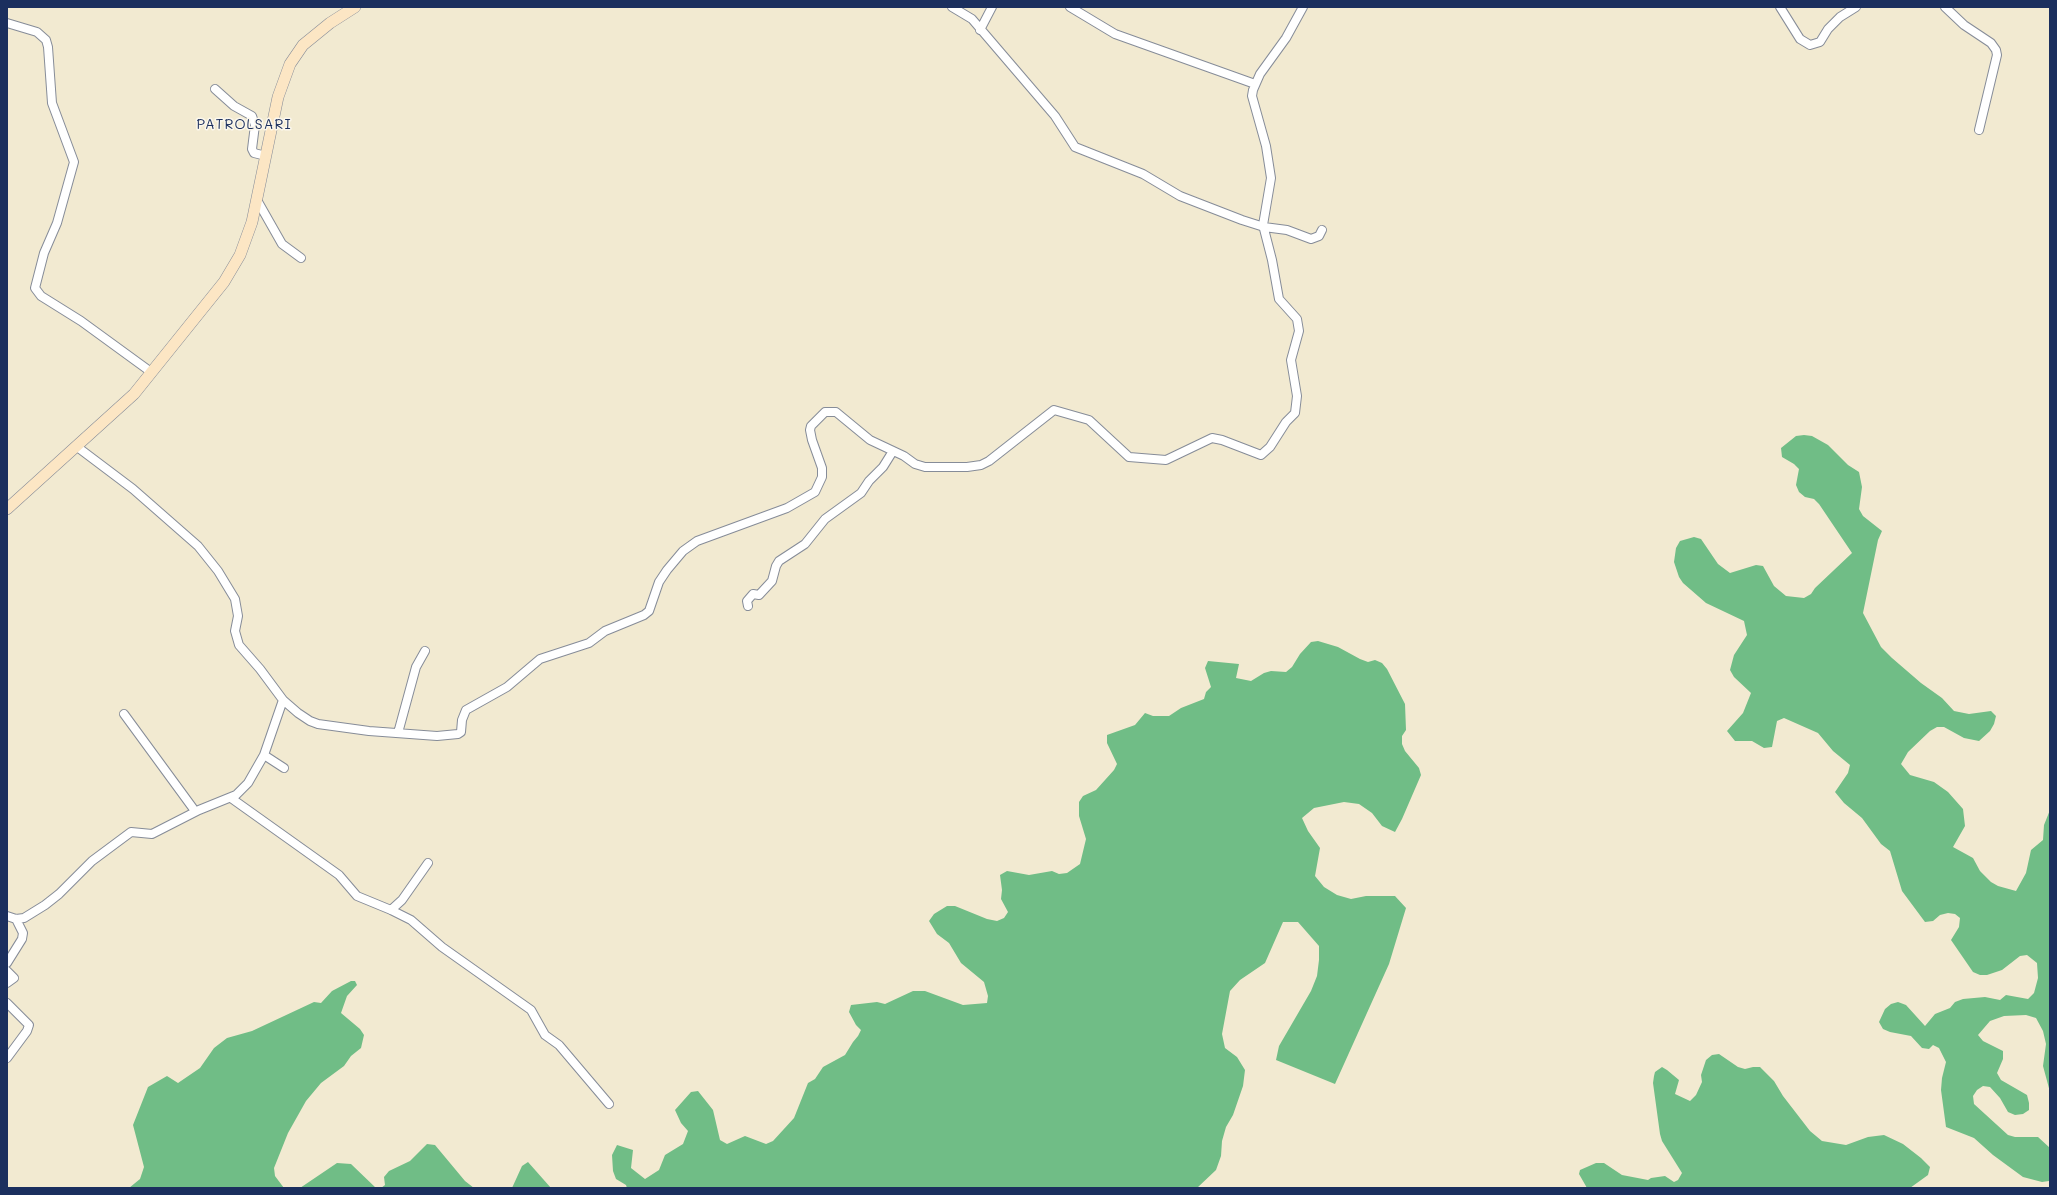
<!DOCTYPE html>
<style>
body{margin:0}
#map{position:relative;width:2057px;height:1195px;overflow:hidden;background:#f2ead1;font-family:Mali,sans-serif}
canvas{display:block}
.frame{position:absolute;inset:0;border:8px solid #1b2f5e;pointer-events:none}
</style>
<div id="map">
<canvas width="2057" height="1195"></canvas>
<div class="frame"></div>
</div>
<script>
const ctx = document.querySelector('canvas').getContext('2d');
ctx.lineJoin = 'round';
function paint(path, color) { ctx.fillStyle = color; ctx.fill(path, 'evenodd'); }
const poly = rows => new Path2D(rows.map(r => 'M' + r).join(''));
function trace(path, color, width, dash) { ctx.strokeStyle = color; ctx.lineWidth = width; ctx.lineCap = dash ? 'butt' : 'round'; ctx.setLineDash(dash || []); ctx.stroke(path); }
function write(font, color, halo, rows, align = 'center') {
  ctx.font = font + ' Mali,sans-serif'; ctx.lineWidth = 3; ctx.setLineDash([]); ctx.textBaseline = 'middle'; ctx.strokeStyle = halo; ctx.fillStyle = color; for (const [text, x, y, turn = 0] of rows) {
    ctx.save(); ctx.translate(x, y); ctx.rotate((+turn || 0) * Math.PI / 180); ctx.textAlign = isNaN(turn) ? turn : align; if (halo) ctx.strokeText(text, 0, 0); ctx.fillText(text, 0, 0); ctx.restore();
  }
}
const forest = poly([
 [1804,435,1812,436,1828,445,1848,465,1859,472,1862,487,1859,509,1863,516,1882,531,1878,540,1863,613,1881,647,1892,658,1921,683,1942,698,1954,711,1969,714,1991,711,1996,716,1994,724,1990,731,1979,741,1964,738,1944,727,1937,727,1930,731,1908,752,1901,764,1910,775,1934,782,1948,792,1963,809,1965,826,1953,847,1973,858,1980,871,1991,882,1998,886,2016,891,2026,873,2031,850,2043,840,2044,825,2050,810,2050,1092,2043,1066,2046,1044,2043,1031,2036,1018,2026,1015,2004,1016,1990,1021,1978,1035,1983,1041,2003,1051,2003,1059,1997,1073,2001,1080,2027,1095,2029,1103,2029,1110,2023,1114,2015,1115,2008,1112,2000,1098,1990,1087,1983,1086,1977,1090,1973,1096,1974,1104,2008,1135,2015,1137,2038,1137,2050,1148,2049,1181,2042,1182,2023,1177,1993,1155,1974,1138,1946,1127,1941,1090,1942,1078,1946,1062,1939,1048,1933,1045,1929,1049,1922,1048,1911,1036,1890,1032,1883,1029,1879,1022,1885,1009,1891,1004,1898,1002,1906,1005,1925,1026,1935,1014,1950,1008,1955,1002,1963,999,1985,997,2000,1000,2006,995,2028,999,2034,993,2038,978,2037,963,2027,955,2020,956,2002,970,1987,975,1980,975,1973,972,1951,940,1959,927,1960,918,1955,914,1948,913,1940,915,1933,921,1925,922,1902,891,1890,851,1881,844,1862,818,1844,803,1835,792,1848,773,1850,765,1833,751,1818,733,1784,718,1777,721,1772,747,1764,748,1752,741,1735,741,1727,731,1743,713,1751,693,1734,677,1730,670,1734,655,1747,635,1744,621,1706,603,1683,583,1679,577,1674,562,1676,548,1680,541,1694,537,1701,539,1718,564,1730,573,1756,565,1763,566,1774,586,1786,596,1804,598,1811,594,1815,588,1852,553,1819,504,1814,499,1805,497,1799,492,1796,485,1799,469,1794,464,1782,457,1781,448,1796,436],
 [1318,641,1338,647,1360,659,1368,662,1375,660,1382,663,1387,669,1405,704,1406,730,1402,736,1402,744,1405,751,1419,768,1421,775,1402,819,1395,832,1382,826,1372,813,1359,804,1344,802,1314,808,1302,818,1308,831,1320,848,1315,876,1324,887,1337,895,1351,899,1366,896,1395,896,1406,908,1389,964,1335,1084,1276,1060,1279,1046,1311,991,1317,976,1319,960,1319,946,1298,922,1283,922,1265,963,1240,980,1230,991,1222,1034,1225,1048,1237,1057,1245,1070,1243,1086,1233,1115,1226,1127,1222,1141,1221,1156,1216,1170,1197,1188,627,1188,626,1185,616,1179,613,1171,612,1155,617,1145,633,1150,631,1168,645,1179,659,1170,665,1155,683,1144,688,1131,681,1123,675,1110,691,1092,698,1091,713,1110,720,1140,727,1144,745,1136,766,1144,773,1141,794,1118,808,1083,815,1079,823,1067,845,1055,853,1042,858,1036,861,1030,856,1025,849,1012,851,1005,877,1002,885,1004,913,991,925,991,963,1005,987,1003,988,996,984,982,961,963,949,943,937,934,929,921,934,914,947,906,955,906,987,919,997,921,1004,918,1008,912,1001,899,1002,890,1000,875,1007,871,1029,875,1052,871,1059,874,1067,873,1080,864,1086,839,1079,816,1079,802,1083,796,1096,790,1114,770,1117,764,1107,743,1107,735,1135,725,1145,713,1153,716,1169,716,1181,708,1204,699,1206,692,1211,687,1205,668,1208,661,1239,664,1236,678,1251,681,1264,673,1271,671,1286,672,1292,667,1300,654,1311,642],
 [351,981,355,981,357,985,347,996,341,1013,360,1029,364,1035,361,1048,351,1056,344,1066,321,1083,306,1101,288,1133,274,1168,275,1176,284,1188,129,1188,140,1179,144,1167,133,1125,148,1087,167,1076,178,1083,200,1068,214,1048,227,1038,252,1031,314,1002,321,1003,332,991],
 [1719,1054,1738,1067,1745,1069,1753,1067,1760,1067,1774,1081,1783,1096,1810,1131,1822,1141,1846,1145,1868,1137,1884,1135,1903,1144,1921,1158,1930,1167,1928,1175,1910,1188,1587,1188,1579,1174,1580,1170,1596,1163,1604,1163,1622,1175,1648,1180,1651,1178,1665,1176,1674,1182,1678,1180,1682,1173,1662,1141,1660,1134,1653,1083,1654,1076,1655,1072,1662,1067,1667,1070,1679,1080,1675,1094,1690,1101,1696,1095,1702,1082,1701,1075,1706,1060,1712,1055],
 [427,1144,435,1145,465,1181,474,1188,381,1188,385,1185,384,1177,389,1171,410,1161],
 [528,1162,551,1188,512,1188,522,1166],
 [337,1163,351,1164,376,1188,300,1188]
]);
const street = poly([
 [952,7,972,19,1055,116,1075,147,1143,174,1180,196,1242,220,1264,227,1287,230,1311,239,1319,236,1322,230],
 [1070,7,1115,34,1255,84],
 [1780,7,1800,39,1810,45,1820,42,1828,29,1840,17,1856,7],
 [1945,7,1964,25,1991,43,1996,50,1997,55,1979,130],
 [7,23,37,32,46,40,48,47,52,103,74,162,57,223,44,253,35,288,41,296,81,321,151,372],
 [980,30,992,7],
 [215,89,234,106,252,116,255,125,252,149,254,153,266,156],
 [257,200,282,244,301,258],
 [76,446,133,489,198,546,218,571,235,599,238,616,235,631,239,645,260,669,283,700,298,713,310,721,318,724,369,731,437,736,458,734,461,732,462,720,466,710,507,687,540,659,589,643,605,631,644,615,649,611,659,582,667,570,683,551,697,541,787,508,815,492,822,477,822,468,812,440,810,430,811,426,825,412,836,412,870,440,904,456,915,464,925,467,967,467,981,465,989,461,1054,410,1089,420,1129,457,1166,460,1212,438,1222,440,1261,455,1270,447,1286,422,1295,413,1297,396,1291,360,1299,331,1297,319,1279,299,1272,260,1263,225,1271,178,1266,146,1252,96,1253,90,1260,74,1286,38,1303,7],
 [748,606,747,601,753,594,759,595,772,581,776,566,779,561,805,544,825,519,861,493,869,481,883,467,893,451],
 [124,714,195,811],
 [398,733,416,667,425,651],
 [264,755,284,768],
 [231,798,339,875,357,896,391,910,411,920,442,947,531,1010,545,1035,559,1045,609,1104],
 [391,910,402,900,428,863],
 [7,916,16,919,24,918,45,905,59,894,92,861,131,832,152,834,199,810,236,795,248,783,264,755,283,700],
 [7,963,22,939,23,933,16,919],
 [7,971,14,978,7,983],
 [7,1003,29,1025,27,1031,7,1058]
]);
const secondary = poly([
 [7,509,134,394,224,282,240,255,252,222,278,97,290,64,303,45,330,23,355,7]
]);
const quarterNames = [
 ["PATROLSARI",244,125]
];
paint(forest, '#70bd86');
trace(street, '#868c98', 10);
trace(secondary, '#868c98', 12);
trace(street, '#fff', 8);
trace(secondary, '#fce6c4', 11);
ctx.letterSpacing = '1px';
write('14px', '#1b2f5e', '#fbf7ec', quarterNames);
ctx.letterSpacing = '0px';
</script>
